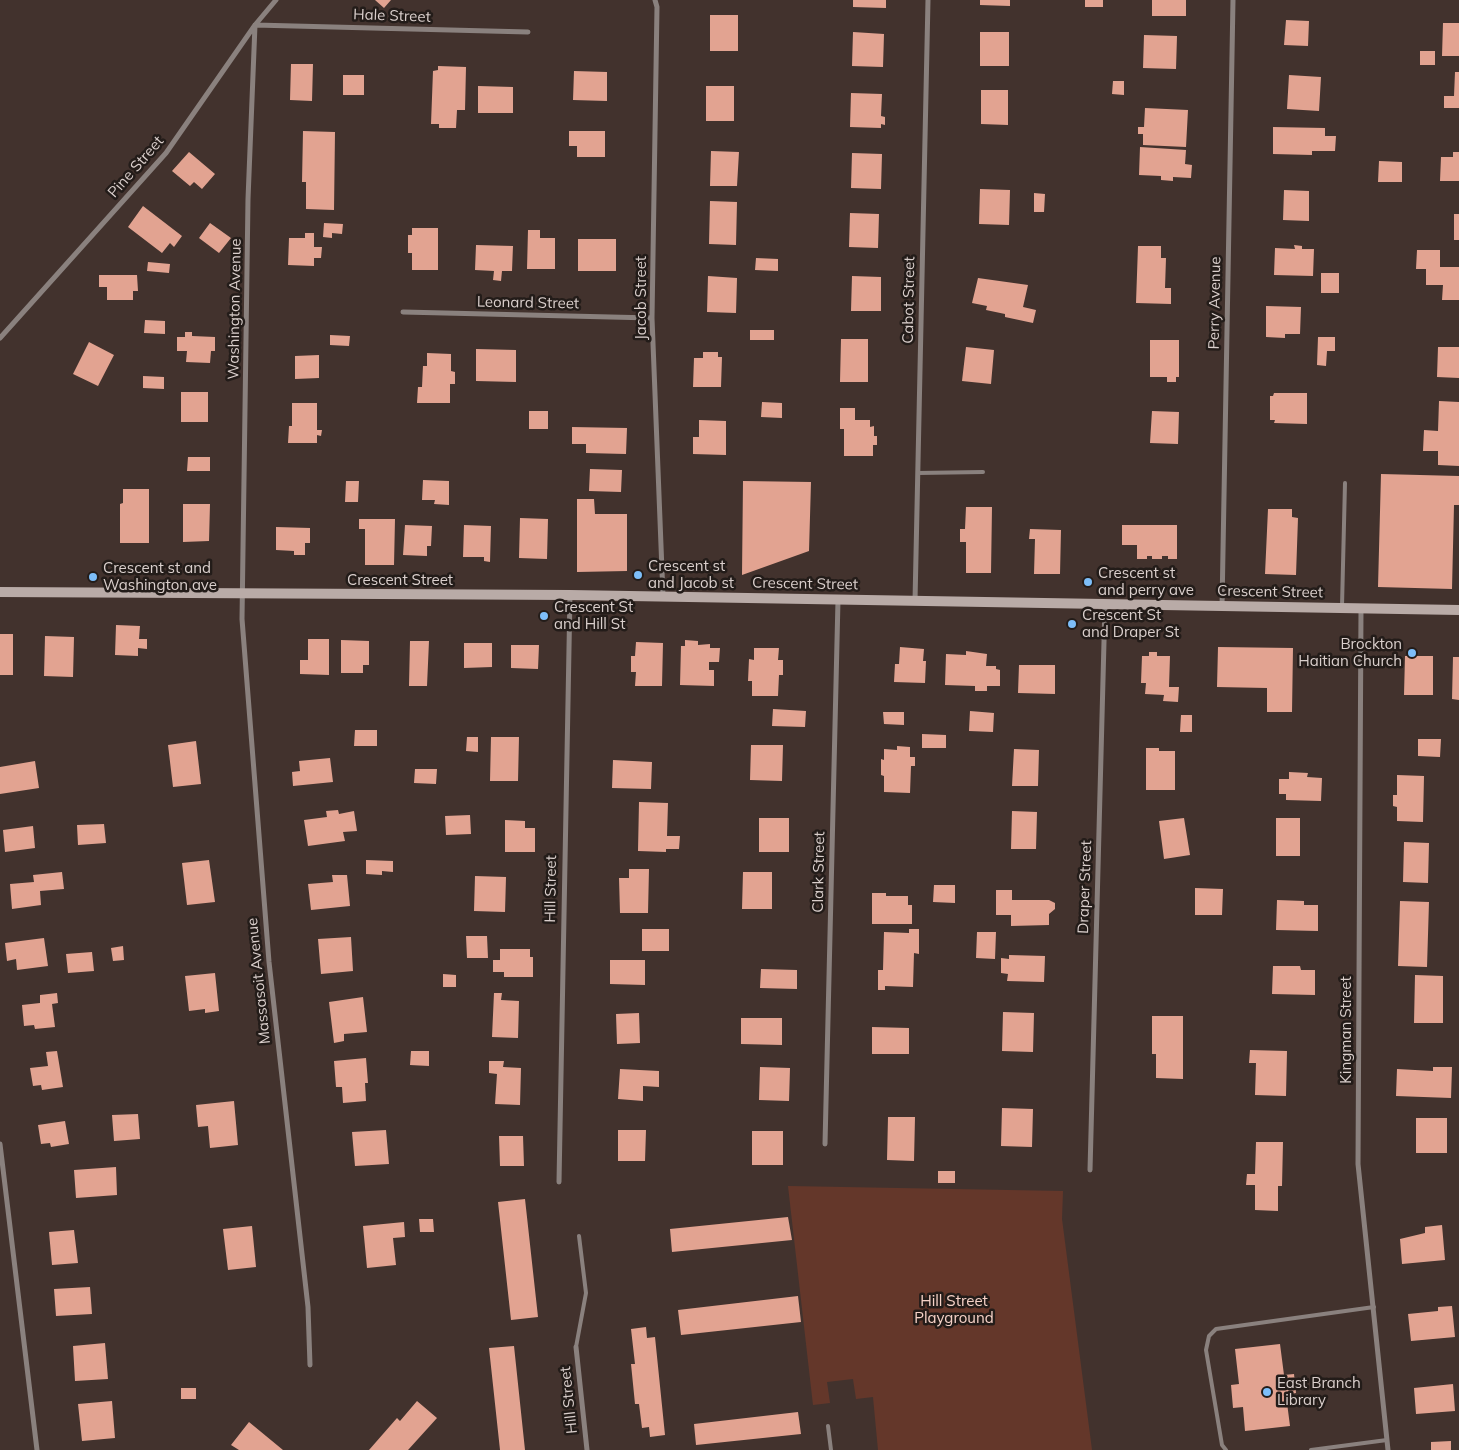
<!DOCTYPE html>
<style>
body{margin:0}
canvas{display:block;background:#42322d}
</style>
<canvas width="1459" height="1450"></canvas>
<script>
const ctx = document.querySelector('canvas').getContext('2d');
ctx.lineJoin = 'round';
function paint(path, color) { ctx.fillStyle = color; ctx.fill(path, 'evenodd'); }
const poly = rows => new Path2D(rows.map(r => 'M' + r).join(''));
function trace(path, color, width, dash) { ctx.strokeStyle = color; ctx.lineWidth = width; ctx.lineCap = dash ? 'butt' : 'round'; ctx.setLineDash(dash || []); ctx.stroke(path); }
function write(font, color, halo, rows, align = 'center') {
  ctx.font = font + ' Mulish,sans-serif'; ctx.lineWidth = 5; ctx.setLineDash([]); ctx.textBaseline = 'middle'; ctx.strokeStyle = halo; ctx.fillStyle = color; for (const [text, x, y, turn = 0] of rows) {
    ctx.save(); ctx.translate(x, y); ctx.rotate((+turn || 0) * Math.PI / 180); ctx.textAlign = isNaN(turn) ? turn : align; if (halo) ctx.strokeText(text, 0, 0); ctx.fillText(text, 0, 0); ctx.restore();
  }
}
const green = poly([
 [788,1186,1063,1191,1062,1219,1092,1450,878,1450,873,1397,856,1399,853,1379,827,1382,830,1403,813,1405]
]);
const building = poly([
 [375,0,391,0,384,8],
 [853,0,886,0,886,8,853,7],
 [980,0,1010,0,1010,6,980,5],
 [1085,0,1103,0,1103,7,1085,7],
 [1152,0,1186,0,1186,16,1152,16],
 [710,15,738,15,738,51,710,51],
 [1286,20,1309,21,1308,46,1284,45],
 [1443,23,1459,23,1459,56,1442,56],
 [853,32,884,34,883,67,852,66],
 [980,32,1009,32,1009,66,980,66],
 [1144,35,1177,36,1176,69,1143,68],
 [1420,51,1435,51,1435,65,1420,65],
 [291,64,313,64,312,101,290,100],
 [438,66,466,67,465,110,457,110,456,128,439,128,439,124,431,124,433,71,438,70],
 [574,71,607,72,607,101,573,100],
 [1455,72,1459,72,1459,108,1444,108,1444,96,1454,96],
 [343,75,364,75,364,95,343,95],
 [1289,75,1321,77,1319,111,1287,109],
 [1113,81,1124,81,1124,95,1112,94],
 [478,86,513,87,513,113,478,113],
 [706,86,734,86,734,121,706,121],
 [981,90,1008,90,1008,125,981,124],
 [851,93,882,94,881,116,885,117,885,125,881,124,881,128,850,127],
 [1145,108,1188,110,1186,147,1143,145,1143,134,1138,134,1138,127,1144,127],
 [1273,127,1325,128,1325,136,1336,136,1335,151,1312,151,1312,155,1273,154],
 [303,131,335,132,334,210,306,209,306,182,302,182],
 [569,131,605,131,605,157,577,157,577,146,569,146],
 [1140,147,1186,150,1185,164,1192,165,1191,178,1173,177,1173,181,1161,180,1161,176,1139,175],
 [711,151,739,152,737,186,710,186],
 [189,152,215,174,202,189,194,182,190,186,172,171],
 [1453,152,1459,152,1459,181,1440,181,1441,157,1453,157],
 [852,153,882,154,881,189,851,188],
 [1379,161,1402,162,1402,182,1378,182],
 [980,189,1010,190,1009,225,979,224],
 [1284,190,1309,191,1309,221,1283,220],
 [1034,193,1045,194,1044,212,1034,212],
 [710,201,737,202,736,245,709,244],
 [143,206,182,236,174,247,170,243,162,253,128,227],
 [850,213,879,214,878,248,849,247],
 [1454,214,1459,214,1459,240,1454,240],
 [210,223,231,238,219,253,199,238],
 [324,223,343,224,342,234,332,233,332,238,323,237],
 [412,228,438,228,438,270,412,270,412,253,408,253,408,235,412,235],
 [528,230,540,230,540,238,555,238,555,269,527,269],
 [305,233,314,233,314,247,322,247,321,258,314,258,314,266,288,265,289,238,305,238],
 [578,239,616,239,616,271,578,271],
 [476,245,513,246,512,271,502,271,501,281,493,280,494,271,475,270],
 [1294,245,1302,246,1302,249,1314,249,1313,276,1274,275,1275,248,1295,249],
 [1138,246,1161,246,1161,258,1166,258,1165,288,1171,288,1171,304,1136,303],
 [1417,250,1440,250,1440,267,1459,267,1459,300,1442,300,1443,285,1426,285,1426,269,1416,269],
 [756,258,778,259,778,271,755,270],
 [148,262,170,264,169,273,147,271],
 [1321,273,1339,273,1339,293,1321,293],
 [99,275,137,275,138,291,133,291,133,300,107,300,107,287,99,287],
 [708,276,737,278,736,313,707,312],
 [852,276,881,277,881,311,851,311],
 [978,278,1028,285,1023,307,1036,310,1033,323,1005,317,1005,314,986,310,987,306,972,303],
 [1266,306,1301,307,1300,334,1285,334,1285,338,1266,337],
 [145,320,165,321,165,334,144,333],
 [750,330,774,330,774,340,750,340],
 [185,332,192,332,192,336,215,337,215,351,211,351,210,363,186,362,187,351,177,351,177,337,185,337],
 [330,335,350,336,349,346,330,345],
 [1318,337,1335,337,1335,351,1327,351,1326,366,1317,365],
 [841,339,868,339,868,382,840,382],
 [1150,340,1179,340,1179,377,1176,377,1176,382,1167,382,1167,377,1150,377],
 [89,342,114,355,98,386,73,374],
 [966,347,994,350,991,384,962,381],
 [1438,347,1459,347,1459,378,1437,377],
 [476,349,516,350,516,382,476,381],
 [703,352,718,352,718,357,722,357,721,387,693,387,694,358,703,358],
 [427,353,451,354,451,371,455,372,455,384,450,384,450,403,417,403,418,387,422,387,423,366,427,366],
 [319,355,319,378,295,379,295,356],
 [143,376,164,377,164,389,143,388],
 [181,392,208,392,208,422,181,422],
 [1274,393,1307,393,1307,424,1274,423,1275,420,1270,420,1270,396,1273,396],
 [1439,401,1459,402,1459,466,1438,465,1438,451,1423,451,1424,430,1438,431],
 [762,402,782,403,782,418,761,417],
 [292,403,317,403,317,430,322,430,321,436,317,435,317,443,288,443,289,426,292,426],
 [840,408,855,408,855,420,870,420,870,427,874,426,874,436,877,436,877,445,873,445,873,456,844,456,844,429,840,429],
 [529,411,548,411,548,429,529,429],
 [1152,411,1179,412,1178,444,1150,443],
 [699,420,726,421,726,455,693,454,693,437,699,437],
 [572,427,627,428,626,454,586,453,586,444,572,444],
 [188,457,210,457,210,471,187,471],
 [590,469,622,470,621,492,589,491],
 [1381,474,1459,476,1459,505,1454,505,1452,589,1378,587],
 [423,480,449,481,449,505,434,504,435,500,422,500],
 [346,481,359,481,358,502,345,502],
 [743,481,811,482,809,551,742,575],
 [123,489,149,489,149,543,120,543,120,504,123,503],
 [577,499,594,499,595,514,627,514,627,571,577,572],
 [183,504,210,504,209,541,183,542],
 [966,507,992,507,991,573,966,573,966,542,960,542,960,529,965,529],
 [1268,509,1292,509,1292,517,1298,518,1296,575,1265,574],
 [520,518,548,519,547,559,519,558],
 [359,519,395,519,394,565,365,565,365,529,359,529],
 [405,525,432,526,431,546,427,546,427,556,403,555],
 [464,525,491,526,490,562,484,561,484,557,463,557],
 [1122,525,1177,525,1177,559,1168,559,1168,556,1162,556,1162,559,1152,559,1152,556,1147,556,1147,559,1137,559,1137,545,1122,545],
 [276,527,310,528,310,543,305,543,305,555,294,555,294,551,276,550],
 [1030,529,1061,530,1060,574,1034,574,1035,539,1029,539],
 [116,625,140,626,139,639,147,639,147,649,138,648,138,656,115,655],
 [0,634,13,634,13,675,0,675],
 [45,636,74,637,73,677,44,676],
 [308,639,329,639,329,675,300,674,300,660,308,660],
 [341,640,369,641,369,665,363,665,363,673,341,673],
 [685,640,698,641,698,645,710,644,710,648,720,648,719,662,709,662,709,670,714,670,714,686,680,685,681,646,685,646],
 [410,641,429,641,427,686,409,686],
 [636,642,663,643,662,686,635,686,636,672,631,672,631,656,635,656],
 [464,643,492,643,492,667,464,668],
 [511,645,539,645,538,669,511,668],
 [900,647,924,649,923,661,926,661,925,683,894,682,895,664,899,664],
 [1218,647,1293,648,1292,712,1267,712,1267,688,1217,687],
 [754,648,779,648,778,660,783,660,783,675,779,675,778,696,752,696,752,681,748,681,749,659,754,660],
 [966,651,987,654,986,666,996,666,996,669,1000,670,1000,686,987,686,987,691,975,691,975,686,945,685,946,654,966,655],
 [1149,652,1157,652,1157,656,1170,656,1169,687,1179,687,1178,702,1163,701,1164,695,1145,694,1146,683,1141,683,1142,656,1149,656],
 [1405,656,1433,656,1433,695,1404,695],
 [1453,657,1459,657,1459,700,1452,699],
 [1019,665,1055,665,1055,694,1018,693],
 [773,709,806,711,805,727,772,726],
 [970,711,994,713,993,732,969,731],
 [883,712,904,712,904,725,884,724],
 [1181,715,1192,715,1192,732,1180,732],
 [355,730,377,730,377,746,354,746],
 [922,734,946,735,946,748,922,748],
 [467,737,478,737,478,752,466,751],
 [491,737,519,737,518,781,490,781],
 [1418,739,1441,739,1440,757,1418,756],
 [196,741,201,784,173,787,168,745],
 [751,745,783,745,782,781,750,780],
 [897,746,910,747,910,757,915,757,915,766,911,766,910,793,884,792,884,776,881,775,881,759,884,760,884,749,897,750],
 [1146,748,1159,748,1159,751,1175,751,1175,790,1146,790],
 [1014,749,1039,750,1038,786,1012,786],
 [330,758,333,782,293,786,292,772,300,771,299,761],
 [613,760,652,762,651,789,612,788],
 [35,761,39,788,0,794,0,767],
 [415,769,437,769,436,784,414,783],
 [1289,772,1308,773,1307,777,1322,778,1321,801,1286,800,1286,794,1279,794,1279,779,1289,779],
 [1397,775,1424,776,1423,822,1397,821,1397,807,1393,806,1393,795,1397,795],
 [639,802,668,803,667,836,680,836,679,849,666,849,666,852,638,851],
 [338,810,339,814,354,811,357,831,343,832,345,841,308,846,304,820,327,817,326,811],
 [1012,811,1037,812,1036,849,1011,849],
 [470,815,471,834,446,835,445,816],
 [759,818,789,818,789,852,759,852],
 [1184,818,1190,855,1164,859,1159,821],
 [1276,818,1300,818,1300,856,1276,856],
 [505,820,525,821,525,828,535,828,535,852,505,852],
 [104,824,106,843,78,845,77,825],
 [33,826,35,848,5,852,3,830],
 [1404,842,1429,843,1428,883,1403,882],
 [209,860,215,902,187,905,182,863],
 [366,860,393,861,393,872,382,871,382,875,366,874],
 [629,869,649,869,648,913,620,913,619,878,629,878],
 [62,872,64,889,40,891,41,905,12,909,10,884,34,882,33,875],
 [743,872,772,872,772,909,742,909],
 [332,875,347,875,350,906,311,910,308,884,333,882],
 [475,876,506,877,505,912,474,911],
 [934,885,955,885,955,903,933,902],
 [1195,888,1223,889,1222,915,1195,915],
 [996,890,1012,890,1012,900,1049,900,1055,903,1055,909,1049,914,1049,925,1011,926,1011,915,996,915],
 [872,893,886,893,886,896,908,896,908,905,912,905,912,924,872,924],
 [1277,900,1304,901,1304,905,1318,905,1318,931,1276,930],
 [1400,901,1429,902,1427,967,1398,966],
 [642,929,669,929,669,951,642,951],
 [909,929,919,929,919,954,914,953,913,987,885,986,885,990,878,990,878,970,883,970,884,932,909,933],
 [977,932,996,932,995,959,976,958],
 [466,936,487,936,488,958,467,958],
 [351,937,353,971,321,974,318,939],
 [44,938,48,966,17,970,16,959,7,961,5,943],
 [123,946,124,960,113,961,111,948],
 [500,949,530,949,530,957,533,957,533,977,504,977,504,972,493,972,493,960,500,960],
 [92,952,94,971,68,973,66,954],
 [1009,955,1045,956,1044,982,1007,981,1008,974,1001,973,1001,958,1009,959],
 [610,960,645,960,645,985,610,984],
 [1273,966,1300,966,1301,970,1315,970,1315,995,1272,994],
 [761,969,797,970,797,989,760,988],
 [215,973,219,1011,205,1013,205,1009,189,1011,185,976],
 [443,974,456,975,456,987,443,987],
 [1415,975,1443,976,1443,1023,1414,1023],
 [57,993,58,1003,52,1004,55,1027,35,1029,34,1025,24,1026,22,1005,40,1003,40,995],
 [494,993,502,993,501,1000,519,1001,518,1038,492,1037],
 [363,997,367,1032,344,1034,344,1041,334,1043,329,1002],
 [1003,1012,1034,1013,1033,1052,1002,1051],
 [639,1013,640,1043,617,1044,616,1014],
 [1152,1016,1183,1016,1183,1079,1156,1078,1156,1054,1152,1054],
 [741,1018,782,1018,782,1045,741,1044],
 [872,1027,909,1028,909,1054,872,1054],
 [1250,1050,1287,1051,1286,1096,1255,1095,1256,1063,1249,1063],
 [57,1051,63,1087,42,1090,41,1085,33,1086,30,1068,48,1066,46,1052],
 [411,1051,429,1051,429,1066,410,1065],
 [366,1058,368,1083,365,1083,366,1101,343,1103,342,1087,336,1087,334,1061],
 [489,1061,504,1061,503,1067,521,1068,520,1105,495,1104,497,1074,489,1073],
 [760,1067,790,1068,789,1101,759,1100],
 [1433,1067,1452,1067,1451,1098,1396,1096,1397,1069,1433,1071],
 [620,1069,659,1071,659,1087,643,1086,643,1101,618,1099],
 [234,1101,238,1145,210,1148,208,1126,198,1127,196,1105],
 [1002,1108,1033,1109,1032,1147,1001,1146],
 [138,1114,140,1139,114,1141,112,1115],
 [888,1117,915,1117,914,1161,887,1160],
 [1416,1118,1447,1118,1447,1153,1416,1153],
 [65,1121,69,1144,51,1147,50,1143,41,1144,38,1125],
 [386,1130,389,1164,355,1166,352,1132],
 [618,1130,646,1130,645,1161,618,1161],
 [752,1131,783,1131,783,1165,752,1165],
 [499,1136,523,1136,524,1166,500,1166],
 [1256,1142,1283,1142,1282,1186,1278,1186,1278,1211,1255,1210,1255,1185,1246,1185,1247,1174,1255,1174],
 [116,1167,117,1195,76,1198,74,1170],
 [938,1171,955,1171,955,1183,938,1183],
 [525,1199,538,1317,511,1320,498,1202],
 [788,1217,792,1240,672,1252,670,1229],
 [419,1219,433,1219,434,1232,420,1232],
 [404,1222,405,1237,393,1238,396,1265,367,1268,363,1226],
 [1442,1225,1445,1260,1402,1264,1400,1239,1425,1233,1425,1227],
 [252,1226,256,1267,228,1270,223,1229],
 [74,1230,78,1263,52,1265,49,1232],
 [90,1287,92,1314,56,1316,54,1289],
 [798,1296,801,1322,681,1335,678,1310],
 [1452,1306,1455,1337,1411,1341,1408,1314,1438,1311,1438,1307],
 [646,1327,647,1338,655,1337,665,1435,650,1437,649,1427,642,1428,639,1404,635,1404,631,1364,635,1364,631,1329],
 [105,1343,108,1379,75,1381,73,1346],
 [1280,1344,1284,1375,1294,1374,1296,1393,1286,1395,1290,1426,1245,1431,1243,1407,1233,1408,1231,1385,1239,1384,1235,1349],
 [514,1346,525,1450,500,1450,489,1348],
 [1453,1384,1455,1411,1416,1414,1414,1388],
 [181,1388,196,1388,196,1399,181,1399],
 [112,1401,115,1438,82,1441,78,1404],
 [417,1401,437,1418,408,1450,369,1450,397,1418,400,1421],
 [798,1412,801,1434,696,1445,694,1424],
 [249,1422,283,1450,239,1450,231,1445],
 [1451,1441,1451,1450,1431,1450,1431,1442]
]);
const service = poly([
 [918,473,983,472],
 [1342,606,1345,483],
 [576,1347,586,1293,579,1236],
 [828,1426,831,1450],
 [1226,1450,1222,1445,1206,1350,1209,1336,1216,1329,1374,1307],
 [1311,1450,1387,1440]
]);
const minor = poly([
 [655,0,657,7,652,318,663,596],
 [403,312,652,318],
 [0,338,166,153,255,25,276,0],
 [915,601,928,0],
 [1222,606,1233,0],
 [1361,609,1358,1164,1388,1450],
 [0,1144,37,1450],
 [825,1144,838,600],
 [1090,1170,1105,604],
 [559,1182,570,595],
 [576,1347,587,1450],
 [310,1365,308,1307,269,962,242,619,248,199,255,25,528,32]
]);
const secondary = poly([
 [0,592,570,595,1459,610]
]);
const markers = [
 [638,575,5,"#7dbef9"],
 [93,577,5,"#7dbef9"],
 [1088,582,5,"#7dbef9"],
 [544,616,5,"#7dbef9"],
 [1072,624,5,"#7dbef9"],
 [1412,653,5,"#7dbef9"],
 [1267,1392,5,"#7dbef9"]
];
const streetNames = [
 ["Hale Street",392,16,2],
 ["Pine Street",136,167,-49],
 ["Jacob Street",641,298,-90],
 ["Cabot Street",909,300,-89],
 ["Leonard Street",528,303,1],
 ["Perry Avenue",1215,303,-89],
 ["Washington Avenue",235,309,-89],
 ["Crescent Street",400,580],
 ["Crescent Street",805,584,1],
 ["Crescent Street",1270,592,1],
 ["Clark Street",819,872,-89],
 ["Draper Street",1085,887,-88],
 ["Hill Street",551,889,-89],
 ["Massasoit Avenue",259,981,-96],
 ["Kingman Street",1346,1030,-90],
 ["Hill Street",569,1400,-96]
];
const poiNames = [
 ["Crescent st",648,566],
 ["and Jacob st",648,583],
 ["Crescent st and",103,568],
 ["Washington ave",103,585],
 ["Crescent st",1098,573],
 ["and perry ave",1098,590],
 ["Crescent St",554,607],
 ["and Hill St",554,624],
 ["Crescent St",1082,615],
 ["and Draper St",1082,632],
 ["Brockton",1402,644,"right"],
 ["Haitian Church",1402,661,"right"],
 ["East Branch",1277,1383],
 ["Library",1277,1400]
];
const parkNames = [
 ["Hill Street",954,1301],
 ["Playground",954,1318]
];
paint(green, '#64372a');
paint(building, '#e2a391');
trace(service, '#8a817e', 4);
trace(minor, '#8a817e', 5);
trace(secondary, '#b9aba7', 10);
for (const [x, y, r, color] of markers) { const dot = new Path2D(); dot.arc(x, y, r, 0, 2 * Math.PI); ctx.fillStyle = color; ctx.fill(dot); trace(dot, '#231c19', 2); }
write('15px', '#dacfcc', '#231c19', streetNames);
write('15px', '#dacfcc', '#231c19', poiNames, 'left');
write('15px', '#f6d2c7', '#231c19', parkNames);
</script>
